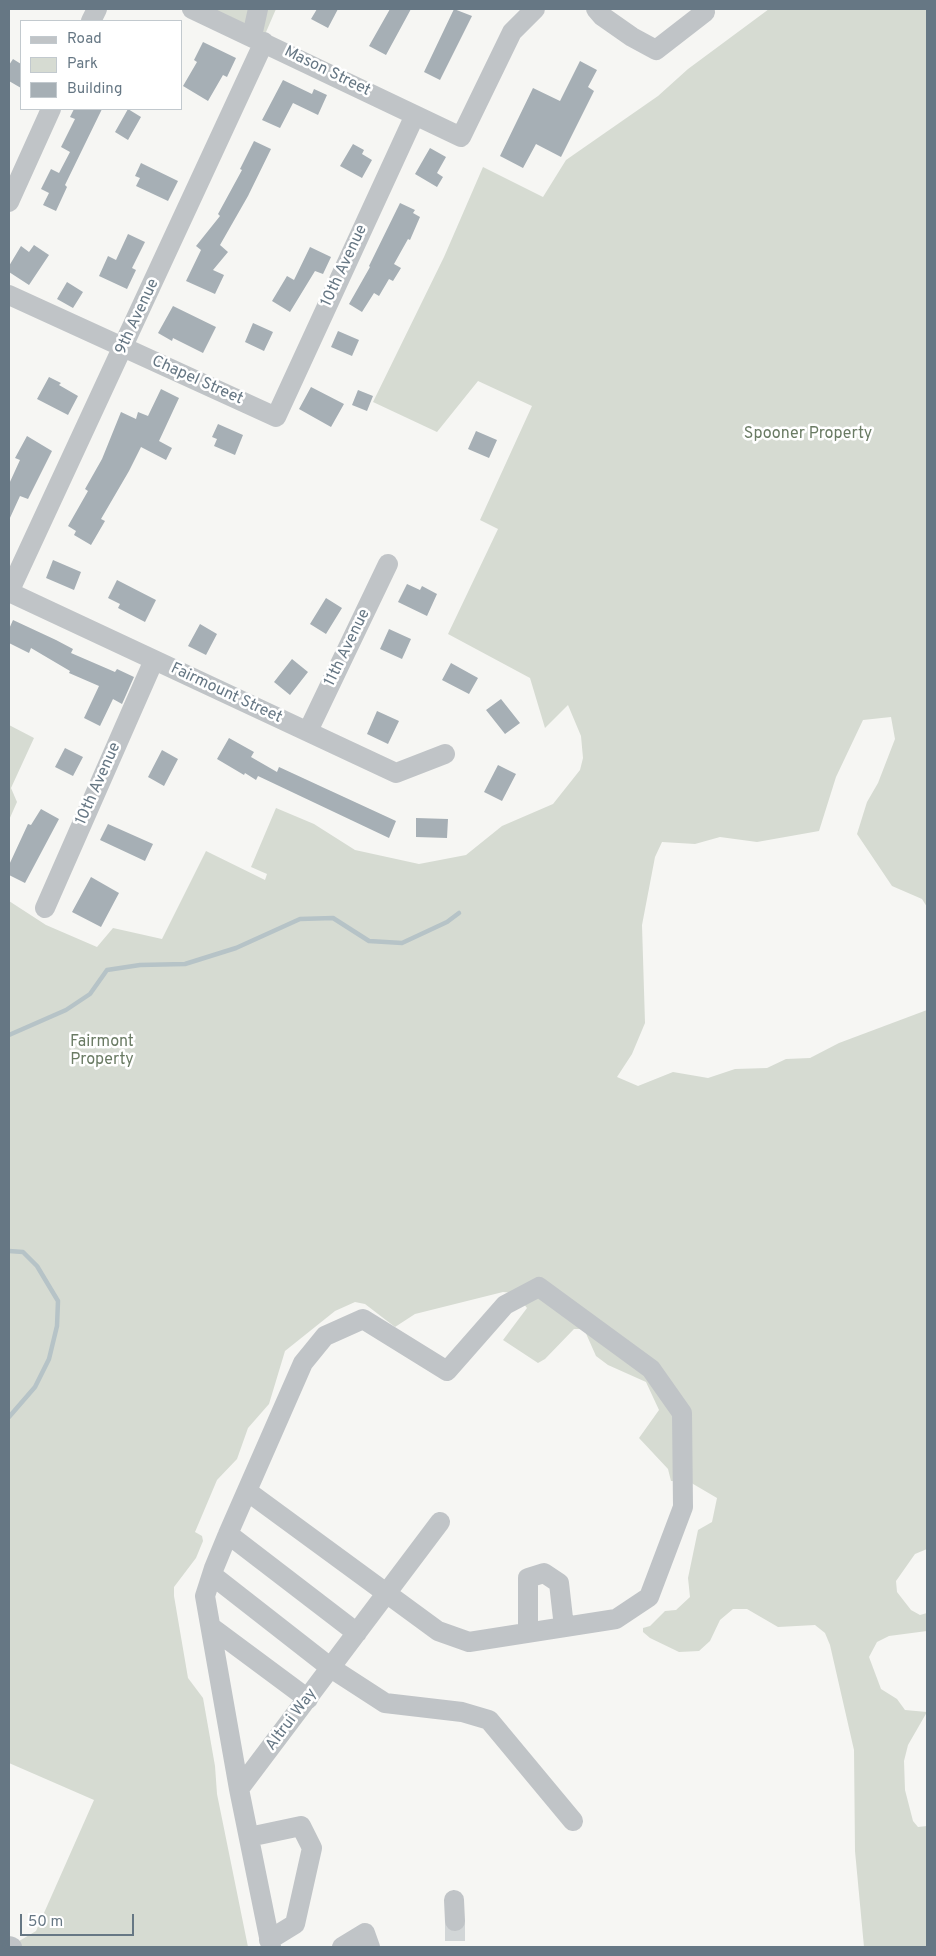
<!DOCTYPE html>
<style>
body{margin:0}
#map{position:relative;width:936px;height:1956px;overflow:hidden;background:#f6f6f3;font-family:Overpass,sans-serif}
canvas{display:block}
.frame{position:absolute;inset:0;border:10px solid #667784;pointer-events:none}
.legend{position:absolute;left:20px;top:20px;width:162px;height:90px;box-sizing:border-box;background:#fff;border:1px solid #c2c9ce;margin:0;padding:6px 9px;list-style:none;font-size:15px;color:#667784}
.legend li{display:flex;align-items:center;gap:10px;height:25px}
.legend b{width:25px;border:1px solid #c2c9ce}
.scale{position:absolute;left:20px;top:1914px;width:114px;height:22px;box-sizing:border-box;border:2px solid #667784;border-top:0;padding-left:6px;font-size:15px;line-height:18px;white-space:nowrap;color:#667784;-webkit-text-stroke:4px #fff;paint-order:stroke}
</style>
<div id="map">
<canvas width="936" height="1956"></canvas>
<div class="frame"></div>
<ul class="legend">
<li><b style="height:6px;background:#c0c4c7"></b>Road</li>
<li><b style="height:14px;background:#d6dbd2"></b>Park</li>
<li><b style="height:14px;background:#a6afb5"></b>Building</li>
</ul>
<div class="scale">50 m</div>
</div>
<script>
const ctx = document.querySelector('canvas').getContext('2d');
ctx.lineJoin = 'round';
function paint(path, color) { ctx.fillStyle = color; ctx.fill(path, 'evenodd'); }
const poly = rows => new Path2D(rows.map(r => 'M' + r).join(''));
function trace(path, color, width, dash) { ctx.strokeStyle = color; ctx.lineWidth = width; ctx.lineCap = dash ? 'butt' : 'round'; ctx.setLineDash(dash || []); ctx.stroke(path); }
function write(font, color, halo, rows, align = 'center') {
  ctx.font = font + ' Overpass,sans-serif'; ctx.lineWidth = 5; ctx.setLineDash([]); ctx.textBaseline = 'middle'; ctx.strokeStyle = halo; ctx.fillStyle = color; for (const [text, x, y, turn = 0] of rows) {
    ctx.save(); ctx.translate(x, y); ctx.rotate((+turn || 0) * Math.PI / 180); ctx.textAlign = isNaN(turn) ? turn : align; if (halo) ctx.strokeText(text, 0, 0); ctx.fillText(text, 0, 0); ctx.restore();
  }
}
const green = poly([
 [200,9,276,9,263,39],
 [769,9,927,9,927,907,922,899,892,886,857,834,867,802,878,783,895,739,891,717,863,720,836,777,819,831,757,842,720,837,695,844,662,842,655,857,642,925,645,1023,632,1054,617,1077,638,1086,673,1072,708,1078,735,1069,767,1068,786,1059,810,1058,839,1043,927,1010,927,1549,915,1554,896,1581,897,1592,911,1610,920,1615,927,1613,927,1631,889,1636,877,1642,869,1657,881,1689,897,1699,905,1710,927,1712,908,1745,904,1761,905,1790,913,1821,918,1827,927,1826,927,1947,864,1947,855,1851,854,1750,830,1645,825,1633,815,1625,778,1627,747,1609,733,1609,720,1620,710,1641,699,1651,679,1652,650,1638,643,1632,643,1628,650,1626,665,1611,676,1610,690,1597,688,1578,698,1530,712,1522,717,1498,688,1481,671,1481,668,1469,639,1438,659,1410,646,1382,608,1365,596,1356,584,1329,574,1329,545,1359,538,1363,503,1340,527,1308,515,1293,503,1292,415,1314,395,1327,365,1304,355,1302,335,1311,285,1351,269,1404,248,1428,237,1459,217,1480,195,1532,202,1536,203,1541,196,1558,174,1587,174,1596,188,1678,203,1698,215,1766,217,1794,248,1947,9,1947,36,1931,94,1800,9,1763,9,901,46,925,97,947,113,928,162,939,206,851,265,880,267,874,251,867,276,808,314,824,355,850,419,864,466,855,502,826,553,804,580,770,583,758,581,736,568,705,545,728,530,678,448,634,498,529,480,520,532,406,478,381,437,432,373,402,444,257,483,167,543,197,566,160,658,96,688,69],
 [9,725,34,738,11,788,17,802,9,820]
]);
const stream = poly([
 [9,1035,66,1010,90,994,107,970,140,965,185,964,236,948,300,919,333,918,369,941,402,943,447,922,459,913],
 [9,1251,23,1252,37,1266,58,1301,57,1326,49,1359,35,1387,9,1417]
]);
const building = poly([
 [317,9,338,9,328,28,311,19],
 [390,9,411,9,386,55,369,46],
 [454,9,472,16,440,80,424,72],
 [203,42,236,58,227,77,223,75,208,101,183,86,197,62,194,60],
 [13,59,21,64,21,88,9,81,9,65],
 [580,61,597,70,588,87,594,91,561,157,536,144,523,168,500,156,533,88,560,101],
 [283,80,312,94,314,89,327,95,318,115,293,103,280,128,262,120],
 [74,109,102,109,65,185,67,187,56,211,43,205,49,193,41,189,51,169,59,173,70,152,61,147,75,119,70,117],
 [128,109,141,117,128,140,115,132],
 [254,141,271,149,248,196,220,245,228,252,213,270,224,275,215,294,186,281,201,250,196,246,220,216,218,214,242,170,240,169],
 [353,144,364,150,362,154,372,160,362,178,340,166],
 [430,148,446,157,437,173,443,177,437,187,415,174],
 [141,163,178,181,168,201,136,186,140,178,135,176],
 [400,203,415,210,413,213,420,217,410,240,408,239,394,264,401,268,393,281,389,279,379,296,374,293,362,312,349,304,370,267,369,266],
 [128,234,145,242,132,268,136,270,127,289,99,276,108,256,116,260],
 [34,245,49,255,29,285,9,272,9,266,21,246,29,252],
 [310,247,331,257,323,274,315,271,290,312,272,301,287,276,294,280],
 [67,282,83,292,73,308,57,299],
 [173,306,216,327,203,353,173,338,172,341,158,333],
 [253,323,273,332,264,351,245,342],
 [338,331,359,340,352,356,331,347],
 [49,377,61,383,59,385,78,396,68,415,37,399],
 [311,387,344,404,331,427,299,409],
 [161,389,179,398,159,441,172,448,166,460,141,447,129,471,101,519,105,521,91,545,74,535,76,531,68,526,88,491,85,489,102,459,121,412,136,419,138,412,148,416],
 [358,390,373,396,367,411,352,405],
 [218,424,243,435,235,455,214,446,217,439,212,437],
 [476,431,497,440,489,458,468,449],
 [27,436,52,451,28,499,20,496,9,520,9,484,20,460,15,458],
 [53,560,81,572,74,590,46,578],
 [117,580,156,600,145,622,118,608,120,604,108,598],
 [407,584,420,590,422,586,437,594,427,616,398,602],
 [326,598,342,608,326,634,310,624],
 [13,620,56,640,73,649,71,653,115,672,117,669,134,677,122,704,113,699,100,726,84,718,99,686,69,673,70,671,31,648,29,653,9,643,9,629],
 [200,624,217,634,206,655,188,646],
 [389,629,411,639,402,659,380,649],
 [292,659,308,672,290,695,274,682],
 [451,663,478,678,469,694,442,680],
 [501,699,520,723,505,734,486,710],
 [377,711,399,721,388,744,367,734],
 [229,738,254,752,251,757,277,772,279,767,396,821,389,838,258,776,256,780,245,773,244,775,217,759],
 [65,748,83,757,73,776,55,767],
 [162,750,178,759,164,786,148,777],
 [498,765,516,774,502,801,484,792],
 [41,809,59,819,25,883,9,875,9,865,28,824,31,825],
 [416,818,448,819,447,838,416,837],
 [108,824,153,844,145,861,100,840],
 [91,877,119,893,101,927,72,912]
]);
const minorTunnel = poly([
 [455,1921,455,1947]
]);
const minor = poly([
 [192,9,461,137,512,32,535,9],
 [596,9,602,16,632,37,656,50,705,12],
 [91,21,97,9],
 [252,36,258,9],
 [9,202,51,109],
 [9,295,276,417,415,115],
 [9,592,264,42],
 [9,592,396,773,445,754],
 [308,731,388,564],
 [45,908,154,660],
 [247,1491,438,1631,469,1642,616,1619,649,1597,683,1507,682,1413,651,1369,539,1287,505,1305,447,1371,363,1319,325,1336,303,1363,228,1534,214,1568,205,1596,239,1789,271,1947],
 [228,1534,357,1633],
 [212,1575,331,1668,385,1703,462,1712,489,1720,573,1821],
 [211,1627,308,1699],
 [528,1633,528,1578,544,1573,559,1583,564,1627],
 [239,1789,440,1522],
 [249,1837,301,1826,312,1848,295,1924,269,1940],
 [454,1900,455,1921],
 [9,1946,12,1947],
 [342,1947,365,1933,370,1947]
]);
const streetNames = [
 ["Mason Street",327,72,26],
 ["10th Avenue",345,266,-65],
 ["9th Avenue",138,317,-65],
 ["Chapel Street",197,381,24],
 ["11th Avenue",348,648,-64],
 ["Fairmount Street",226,694,25],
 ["10th Avenue",99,784,-66],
 ["Altrui Way",292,1720,-53]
];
const parkNames = [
 ["Spooner Property",808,435],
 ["Fairmont",102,1043],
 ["Property",102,1061]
];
paint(green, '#d6dbd2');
trace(stream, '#b6c3c7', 4.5);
paint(building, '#a6afb5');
trace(minorTunnel, '#d2d6d7', 20, [20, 10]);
trace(minor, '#c0c4c7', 20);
write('16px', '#667784', '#fff', streetNames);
write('16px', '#6a7b64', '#fff', parkNames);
</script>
